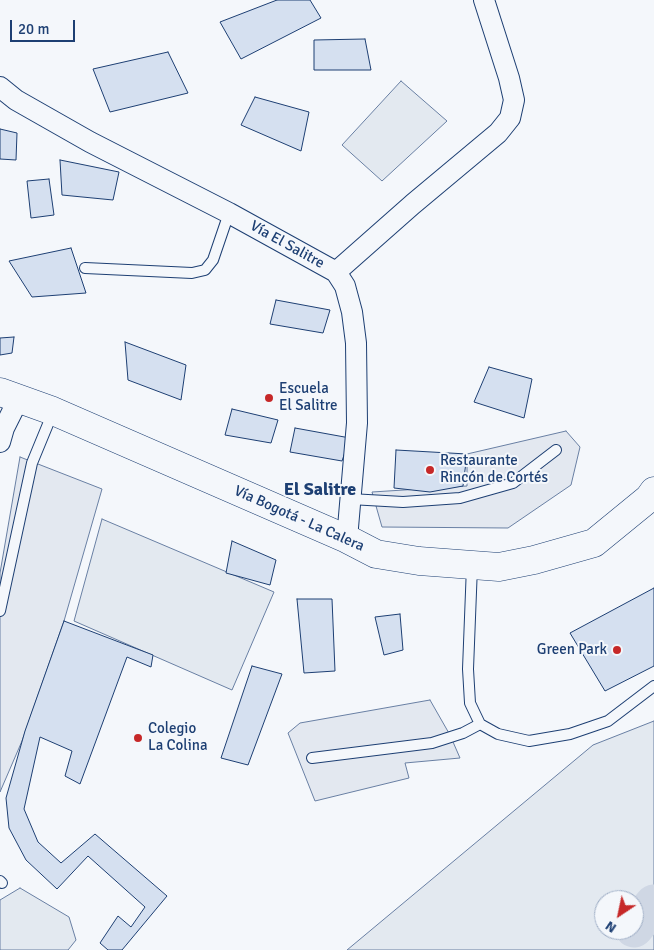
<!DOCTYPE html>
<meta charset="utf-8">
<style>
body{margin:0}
#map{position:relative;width:654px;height:950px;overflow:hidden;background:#f4f7fb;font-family:Signika,sans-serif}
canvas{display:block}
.north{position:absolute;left:594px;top:890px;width:50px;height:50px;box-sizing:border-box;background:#f4f7fb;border:1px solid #9eadc5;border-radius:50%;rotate:214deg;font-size:14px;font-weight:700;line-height:20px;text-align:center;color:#1d3f73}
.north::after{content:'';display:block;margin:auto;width:18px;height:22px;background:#c62828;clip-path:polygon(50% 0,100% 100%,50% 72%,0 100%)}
.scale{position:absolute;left:10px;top:20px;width:65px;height:22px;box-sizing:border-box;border:2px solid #1d3f73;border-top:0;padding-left:6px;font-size:15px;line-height:18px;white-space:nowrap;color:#1d3f73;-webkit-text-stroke:4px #f4f7fb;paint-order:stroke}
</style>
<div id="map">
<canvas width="654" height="950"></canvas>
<div class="north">N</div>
<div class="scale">20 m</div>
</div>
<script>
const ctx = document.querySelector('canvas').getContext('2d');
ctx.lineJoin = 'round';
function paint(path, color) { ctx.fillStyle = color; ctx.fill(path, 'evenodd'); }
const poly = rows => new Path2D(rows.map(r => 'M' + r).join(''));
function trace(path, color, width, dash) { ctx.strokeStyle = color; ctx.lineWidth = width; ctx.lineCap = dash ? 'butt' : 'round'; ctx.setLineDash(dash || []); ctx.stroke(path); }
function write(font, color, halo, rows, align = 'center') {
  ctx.font = font + ' Signika,sans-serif'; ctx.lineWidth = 4; ctx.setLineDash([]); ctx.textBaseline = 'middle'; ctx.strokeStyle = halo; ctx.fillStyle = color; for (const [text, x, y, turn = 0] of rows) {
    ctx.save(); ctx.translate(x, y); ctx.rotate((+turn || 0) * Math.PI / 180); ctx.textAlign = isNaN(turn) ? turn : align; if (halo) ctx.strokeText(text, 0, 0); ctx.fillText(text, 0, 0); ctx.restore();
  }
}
const green = poly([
 [401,81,447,121,382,181,342,145,401,81],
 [102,519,274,592,232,690,74,621,102,519],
 [654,721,654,950,347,950,593,745,654,721],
 [604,900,634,900,634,930,604,930,604,900],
 [20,888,69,917,76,940,68,950,0,950,0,900,20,888]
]);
const parking = poly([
 [566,431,580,447,571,485,508,528,382,527,372,492,467,486,467,454,566,431],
 [20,457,102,489,64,621,22,741,0,792,0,573,20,457],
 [430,700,450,735,460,758,405,763,409,778,315,801,288,733,300,723,430,700]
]);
const river = poly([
 [634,928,654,904]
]);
const building = poly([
 [277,0,310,0,321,18,241,59,220,22,277,0],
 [365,39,371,70,314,70,314,40,365,39],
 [168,52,188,93,110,112,93,69,168,52],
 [255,97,309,112,301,151,241,125,255,97],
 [0,129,17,133,16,160,0,159,0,129],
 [60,160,119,172,113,200,62,195,60,160],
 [49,179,54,215,31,218,27,181,49,179],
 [71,248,86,293,32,297,9,261,71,248],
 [276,300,330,310,323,333,270,324,276,300],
 [14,337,12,353,0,355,0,338,14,337],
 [125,342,186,365,181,400,128,380,125,342],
 [489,367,532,379,524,418,474,402,489,367],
 [232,409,278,420,271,443,225,435,232,409],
 [295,428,350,438,342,461,290,452,295,428],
 [396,450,467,454,463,486,430,492,394,488,396,450],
 [232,541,276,560,270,585,226,573,232,541],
 [654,588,654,666,605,691,570,633,654,588],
 [297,599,332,599,335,671,304,673,297,599],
 [400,614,403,650,384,655,375,617,400,614],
 [64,621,153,655,151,667,127,657,80,784,65,776,72,751,40,737,24,809,38,842,61,863,95,834,167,896,122,950,108,950,100,943,118,916,131,927,145,907,88,856,57,889,26,860,9,828,6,798,25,731,64,621],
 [252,666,282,674,248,765,221,758,252,666]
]);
const service = poly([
 [85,268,192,273,205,270,213,260,229,213],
 [350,499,403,502,460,498,513,483,556,450],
 [472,566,468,669,470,703,480,724,498,734,529,741,570,734,608,721,654,686],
 [0,611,32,463,53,412],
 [312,758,432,743,463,733,480,724],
 [0,881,2,883]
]);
const minor = poly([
 [0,87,16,100,90,142,229,213,336,272,345,286,352,312,356,343,357,423,347,539],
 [336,272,413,204,498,133,510,118,514,100,509,78,484,0],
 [0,442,4,428,18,400]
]);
const primary = poly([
 [0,392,53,411,347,539,376,554,419,561,499,567,534,560,594,543,649,498,654,491]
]);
const markers = [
 [269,398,5,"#c62828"],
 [430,470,5,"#c62828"],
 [617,650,5,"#c62828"],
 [138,738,5,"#c62828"]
];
const streetNames = [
 ["Vía El Salitre",287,245,29],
 ["Vía Bogotá - La Calera",299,519,24]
];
const poiNames = [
 ["Escuela",279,389],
 ["El Salitre",279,406],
 ["Restaurante",440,461],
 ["Rincón de Cortés",440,478],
 ["Green Park",607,650,"right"],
 ["Colegio",148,729],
 ["La Colina",148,746]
];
const quarterNames = [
 ["El Salitre",320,490]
];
paint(green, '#e3e9f0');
trace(green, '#687fa3', 1);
paint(parking, '#e3e8f0');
trace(parking, '#687fa3', 1);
trace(river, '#cfd7e4', 39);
paint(building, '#d5e0f0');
trace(building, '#1d3f73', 1);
trace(service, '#1d3f73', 12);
trace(minor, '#1d3f73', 22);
trace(primary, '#1d3f73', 29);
trace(service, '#f4f7fb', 10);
trace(minor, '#f4f7fb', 20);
trace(primary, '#f4f7fb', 28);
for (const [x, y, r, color] of markers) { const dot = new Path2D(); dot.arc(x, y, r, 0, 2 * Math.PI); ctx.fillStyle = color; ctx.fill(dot); trace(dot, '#f4f7fb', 2); }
write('15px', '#1d3f73', '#f4f7fb', streetNames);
write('15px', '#1d3f73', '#f4f7fb', poiNames, 'left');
write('bold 18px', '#1d3f73', '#f4f7fb', quarterNames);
</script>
